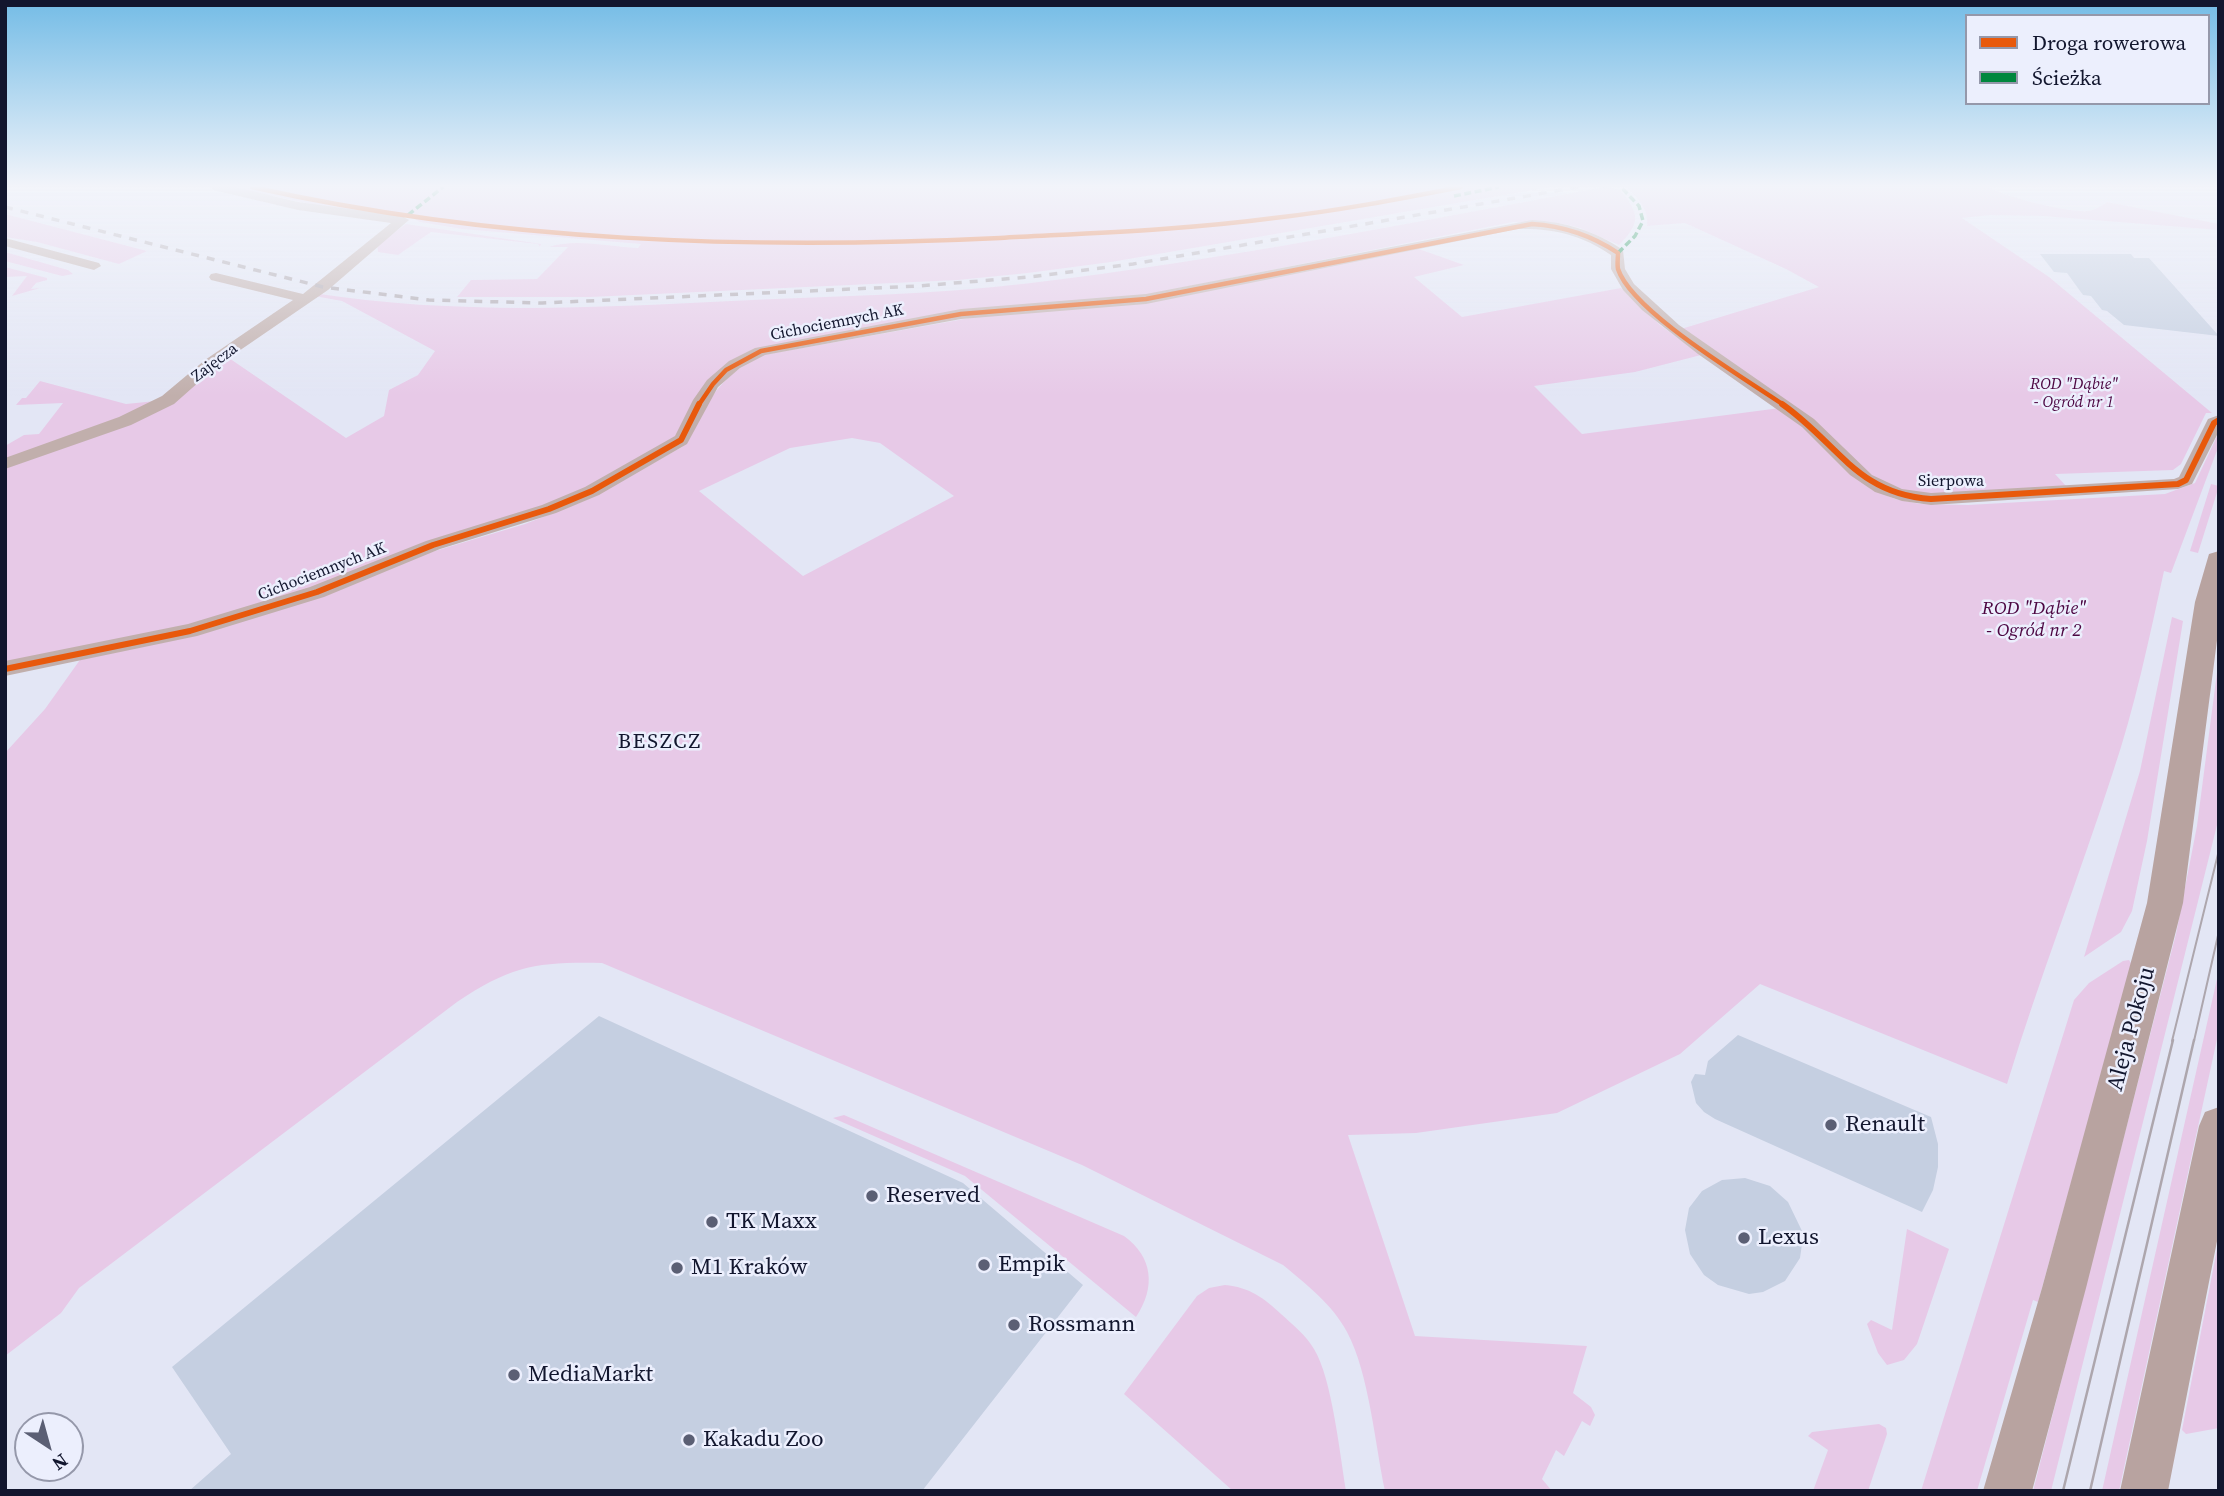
<!DOCTYPE html>
<meta charset="utf-8">
<style>
body{margin:0}
#map{position:relative;width:2224px;height:1496px;overflow:hidden;background:#e3e6f5;font-family:"Source Serif 4",serif}
canvas{display:block}
.frame{position:absolute;inset:0;border:7px solid #12162e;pointer-events:none}
.legend{position:absolute;left:1965px;top:14px;width:245px;height:91px;box-sizing:border-box;background:#eceffd;border:2px solid #9598aa;margin:0;padding:9px 12px;list-style:none;font-size:21px;color:#12162e}
.legend li{display:flex;align-items:center;gap:14px;height:35px}
.legend b{width:35px;border:2px solid #9598aa}
.north{position:absolute;left:14px;top:1412px;width:70px;height:70px;box-sizing:border-box;background:#eceffd;border:2px solid #9598aa;border-radius:50%;rotate:144deg;font-size:19px;font-weight:700;line-height:28px;text-align:center;color:#12162e}
.north::after{content:'';display:block;margin:auto;width:24px;height:32px;background:#5b5f74;clip-path:polygon(50% 0,100% 100%,50% 72%,0 100%)}
</style>
<div id="map">
<canvas width="2224" height="1496"></canvas>
<div class="frame"></div>
<ul class="legend">
<li><b style="height:9px;background:#e8590c"></b>Droga rowerowa</li>
<li><b style="height:9px;background:#00873e"></b>Ścieżka</li>
</ul>
<div class="north">N</div>
</div>
<script>
const ctx = document.querySelector('canvas').getContext('2d');
ctx.lineJoin = 'round';
function paint(path, color) { ctx.fillStyle = color; ctx.fill(path, 'evenodd'); }
function trace(path, color, width, dash) { ctx.strokeStyle = color; ctx.lineWidth = width; ctx.lineCap = dash ? 'butt' : 'round'; ctx.setLineDash(dash || []); ctx.stroke(path); }
function label(font, color, halo, rows, align = 'center') {
  ctx.font = font + ' "Source Serif 4",serif'; ctx.lineWidth = 5; ctx.setLineDash([]); ctx.textBaseline = 'middle'; ctx.strokeStyle = halo; ctx.fillStyle = color; for (const [text, x, y, turn = 0] of rows) {
    ctx.save(); ctx.translate(x, y); ctx.rotate((+turn || 0) * Math.PI / 180); ctx.textAlign = isNaN(turn) ? turn : align; if (halo) ctx.strokeText(text, 0, 0); ctx.fillText(text, 0, 0); ctx.restore();
  }
}
const green = new Path2D(`
 M 229,187 L 1551,187 L 1111,262 L 1028,273 L 958,280 L 590,297 L 457,297 L 471,280 L 537,279 L 568,247 L 549,247 C 575,238 611,247 638,248 L 641,244 L 462,229 L 420,222 L 405,214 L 335,209 Z
 M 1605,187 L 1620,190 C 1640,213 1641,223 1619,245 L 1580,228 L 1564,224 L 1513,222 L 1145,295 L 968,310 L 741,356 L 675,437 L 580,493 L 241,613 L 5,664 L 5,467 L 113,428 L 226,356 L 346,438 L 384,416 L 389,390 L 418,375 L 435,351 L 342,301 L 309,295 L 313,293 C 452,315 591,308 731,301 C 831,296 932,295 1031,283 C 1223,260 1415,222 1605,187 Z
 M 1626,187 L 1988,187 C 2003,196 2062,211 2081,211 C 2091,212 2099,208 2107,202 L 2219,224 L 2219,230 L 2043,216 L 1990,215 L 1962,218 L 2049,277 L 2212,413 L 2206,413 L 2181,464 L 2173,470 L 2055,474 L 2066,486 L 1929,494 L 1910,492 L 1875,479 L 1681,329 L 1819,287 L 1786,269 L 1685,223 L 1647,226 C 1649,209 1638,198 1626,187 Z
 M 5,214 L 147,251 L 119,264 L 37,242 L 5,237 Z
 M 406,224 L 541,244 L 540,247 L 538,244 L 431,232 L 398,255 L 378,252 L 377,245 Z
 M 1416,248 L 1464,265 L 1414,277 L 1462,317 L 1621,288 L 1660,325 L 1701,355 L 1635,372 L 1534,386 L 1582,434 L 1780,408 L 1804,426 L 1871,489 L 1895,499 L 1920,504 L 1968,505 L 2165,494 L 2195,483 L 2219,432 L 2219,445 L 2171,573 L 2164,571 C 2149,639 2135,707 2113,772 C 2079,877 2039,979 2007,1084 L 1760,984 L 1680,1054 L 1557,1113 L 1416,1133 L 1348,1135 L 1415,1336 L 1587,1346 L 1573,1393 L 1591,1407 L 1595,1415 L 1590,1426 L 1582,1421 L 1564,1456 L 1556,1450 L 1542,1479 L 1552,1491 L 1385,1491 C 1375,1444 1369,1373 1347,1332 C 1333,1305 1306,1284 1283,1265 L 1082,1165 L 602,963 C 537,962 513,965 457,1002 L 79,1288 L 61,1313 L 5,1356 L 5,753 L 45,709 L 82,657 L 525,524 L 584,501 L 682,447 C 692,436 695,427 701,414 C 717,386 734,368 763,355 L 981,316 L 1143,303 ZM 852,438 L 880,443 L 954,496 L 803,576 L 699,491 L 790,448 Z
 M 5,252 L 68,270 L 73,274 L 62,276 L 5,261 Z
 M 5,267 L 47,278 L 47,280 L 36,283 L 31,289 L 40,288 L 12,296 L 27,276 L 5,277 Z
 M 40,381 L 126,404 L 166,400 L 5,463 L 5,446 L 24,435 L 39,434 L 63,403 L 16,405 L 22,398 L 26,398 Z
 M 2211,484 L 2219,486 L 2198,553 L 2190,551 Z
 M 2172,617 L 2183,621 L 2147,841 L 2132,911 L 2121,932 L 2084,957 L 2140,771 Z
 M 2219,657 L 2219,817 L 2051,1491 L 2033,1491 L 2176,934 L 2197,826 Z
 M 2129,960 L 2132,965 L 2038,1302 L 2033,1300 L 1977,1491 L 1921,1491 L 2074,1000 L 2089,983 L 2123,961 Z
 M 2219,970 L 2219,1030 L 2119,1491 L 2102,1491 Z
 M 844,1115 L 1124,1236 C 1153,1257 1156,1287 1136,1317 L 965,1176 L 833,1118 Z
 M 1907,1229 L 1949,1249 L 1917,1344 L 1904,1360 L 1887,1365 L 1878,1353 L 1867,1324 L 1871,1320 L 1892,1330 Z
 M 2219,1239 L 2219,1428 L 2186,1434 L 2182,1430 Z
 M 1225,1285 C 1249,1287 1264,1298 1281,1314 C 1293,1325 1306,1335 1314,1349 C 1332,1378 1340,1455 1346,1491 L 1233,1491 L 1124,1394 L 1197,1296 L 1209,1288 Z
 M 1879,1424 L 1886,1428 L 1887,1434 L 1868,1491 L 1813,1491 L 1828,1450 L 1808,1436 L 1812,1432 Z`);
const building = new Path2D(`
 M 2040,254 L 2131,254 L 2134,258 L 2149,258 L 2219,336 L 2124,325 L 2107,311 L 2102,310 L 2091,296 L 2083,295 L 2067,273 L 2054,272 Z
 M 599,1016 L 963,1183 L 1083,1285 L 922,1491 L 189,1491 L 231,1454 L 172,1367 Z
 M 1738,1035 L 1931,1117 L 1938,1144 L 1938,1167 L 1933,1190 L 1922,1212 L 1715,1119 L 1704,1112 L 1696,1103 L 1691,1082 L 1695,1074 L 1705,1075 L 1708,1061 Z
 M 1745,1178 L 1770,1186 L 1788,1202 L 1802,1231 L 1802,1244 L 1800,1258 L 1785,1281 L 1763,1292 L 1749,1294 L 1718,1285 L 1704,1275 L 1690,1254 L 1685,1230 L 1689,1208 L 1702,1191 L 1722,1180 Z`);
const minor = new Path2D(`
 M 211,187 L 235,187 L 298,202 L 402,216 L 409,220 L 328,290 L 217,366 L 174,404 L 131,425 L 5,469 L 5,458 L 119,417 L 162,396 L 205,360 L 293,300 L 211,280 L 209,277 L 211,274 L 216,273 L 303,294 L 391,223 L 298,210 L 213,190 Z
 M 1532,220 C 1566,222 1595,231 1623,250 L 1625,269 L 1634,284 L 1679,325 L 1814,419 L 1872,475 L 1902,489 L 1931,493 L 2174,479 L 2179,477 L 2208,419 L 2219,415 L 2219,431 L 2192,484 L 2178,489 L 1931,505 L 1902,501 L 1875,492 L 1850,475 L 1802,427 L 1698,354 L 1642,310 L 1623,290 L 1611,269 L 1611,255 C 1582,235 1553,228 1518,229 L 1146,304 L 961,319 L 765,355 L 740,368 L 718,387 L 687,444 L 599,495 L 556,513 L 440,549 L 324,597 L 197,636 L 5,676 L 5,661 L 188,624 L 310,587 L 426,541 L 542,505 L 585,487 L 675,436 L 693,400 L 707,380 L 729,361 L 755,348 L 961,309 L 1146,294 Z
 M 5,238 L 99,263 L 101,266 L 94,270 L 5,246 Z`);
const secondary = new Path2D(`
 M 2219,551 L 2219,625 L 2183,903 L 2086,1288 L 2032,1491 L 1983,1491 L 2042,1288 L 2147,903 L 2195,602 L 2209,554 Z
 M 2219,1107 L 2219,1231 L 2168,1491 L 2120,1491 L 2199,1126 L 2205,1112 Z`);
const tramFar1 = new Path2D(`
 M 2172,1041 L 2219,850
 M 2194,1041 L 2219,931`);
const tram = new Path2D(`
 M 2063,1491 L 2173,1040
 M 2090,1491 L 2194,1040`);
const rail = new Path2D(`
 M 5,207 L 323,287 L 429,300 L 542,303 L 918,286 L 1029,277 L 1133,264 L 1579,187`);
const quiet = new Path2D(`
 M 1454,196 L 1499,187
 M 408,215 L 443,187
 M 1618,253 L 1635,236 L 1643,221 L 1639,206 L 1621,187`);
const cyclewayFar1 = new Path2D(`
 M 252,187 C 496,242 751,250 1000,238 C 1091,233 1183,230 1274,218 C 1337,211 1399,199 1461,187
 M 698,406 L 713,384 L 726,370 L 761,351 L 961,314 L 1146,299 L 1532,224 C 1564,226 1591,235 1618,253 C 1618,258 1617,264 1618,269 C 1632,312 1746,379 1785,406`);
const cycleway = new Path2D(`
 M 1782,404 C 1838,443 1856,494 1931,499 L 2178,484 L 2186,480 L 2214,423 L 2219,420
 M 5,669 L 190,631 L 317,592 L 433,545 L 549,509 L 592,491 L 681,440 L 699,404`);
const markers = [
 [1831,1125,7,"#5b5f74"],
 [872,1196,7,"#5b5f74"],
 [712,1222,7,"#5b5f74"],
 [1744,1238,7,"#5b5f74"],
 [984,1265,7,"#5b5f74"],
 [677,1268,7,"#5b5f74"],
 [1014,1325,7,"#5b5f74"],
 [514,1375,7,"#5b5f74"],
 [689,1440,7,"#5b5f74"]
];
const farStreetnames = [
 ["Cichociemnych AK",837,323,-11],
 ["Zajęcza",215,363,-37],
 ["Sierpowa",1951,482],
 ["Cichociemnych AK",322,572,-21]
];
const farParknames = [
 ["ROD \"Dąbie\"",2074,385],
 ["- Ogród nr 1",2074,403]
];
const parkNames = [
 ["ROD \"Dąbie\"",2034,609],
 ["- Ogród nr 2",2034,631]
];
const neighbourhoodNames = [
 ["BESZCZ",660,743]
];
const nearStreetnames = [
 ["Aleja Pokoju",2132,1029,-75]
];
const nearPoinames = [
 ["Renault",1845,1125],
 ["Reserved",886,1196],
 ["TK Maxx",726,1222],
 ["Lexus",1758,1238],
 ["Empik",998,1265],
 ["M1 Kraków",691,1268],
 ["Rossmann",1028,1325],
 ["MediaMarkt",528,1375],
 ["Kakadu Zoo",703,1440]
];
paint(green, '#e7c9e7');
paint(building, '#c5cfe1');
paint(minor, '#c1afac');
paint(secondary, '#b8a3a0');
trace(tramFar1, '#ada6ad', 2);
trace(tram, '#ada6ad', 2.5);
trace(rail, '#ada6ad', 3.5, [8, 8]);
trace(quiet, '#00873e', 3.5, [7, 3.5]);
trace(cyclewayFar1, '#e8590c', 4.5);
trace(cycleway, '#e8590c', 6);
const sky = ctx.createLinearGradient(0, 0, 0, 396);
sky.addColorStop(0, '#74bce6');
sky.addColorStop(0.47, '#f2f4fa');
sky.addColorStop(1, '#f2f4fa00');
ctx.fillStyle = sky;
ctx.fillRect(0, 0, 2224, 396);
for (const [x, y, r, color] of markers) { const dot = new Path2D(); dot.arc(x, y, r, 0, 2 * Math.PI); ctx.fillStyle = color; ctx.fill(dot); trace(dot, '#eceffd', 2.5); }
label('16px', '#12162e', '#eceffd', farStreetnames);
label('italic 16px', '#4c0642', '#eceffd', farParknames);
label('italic 19px', '#4c0642', '#eceffd', parkNames);
ctx.letterSpacing = '2px';
label('21px', '#12162e', '#eceffd', neighbourhoodNames);
ctx.letterSpacing = '0px';
label('23px', '#12162e', '#eceffd', nearStreetnames);
label('23px', '#12162e', '#eceffd', nearPoinames, 'left');
</script>
